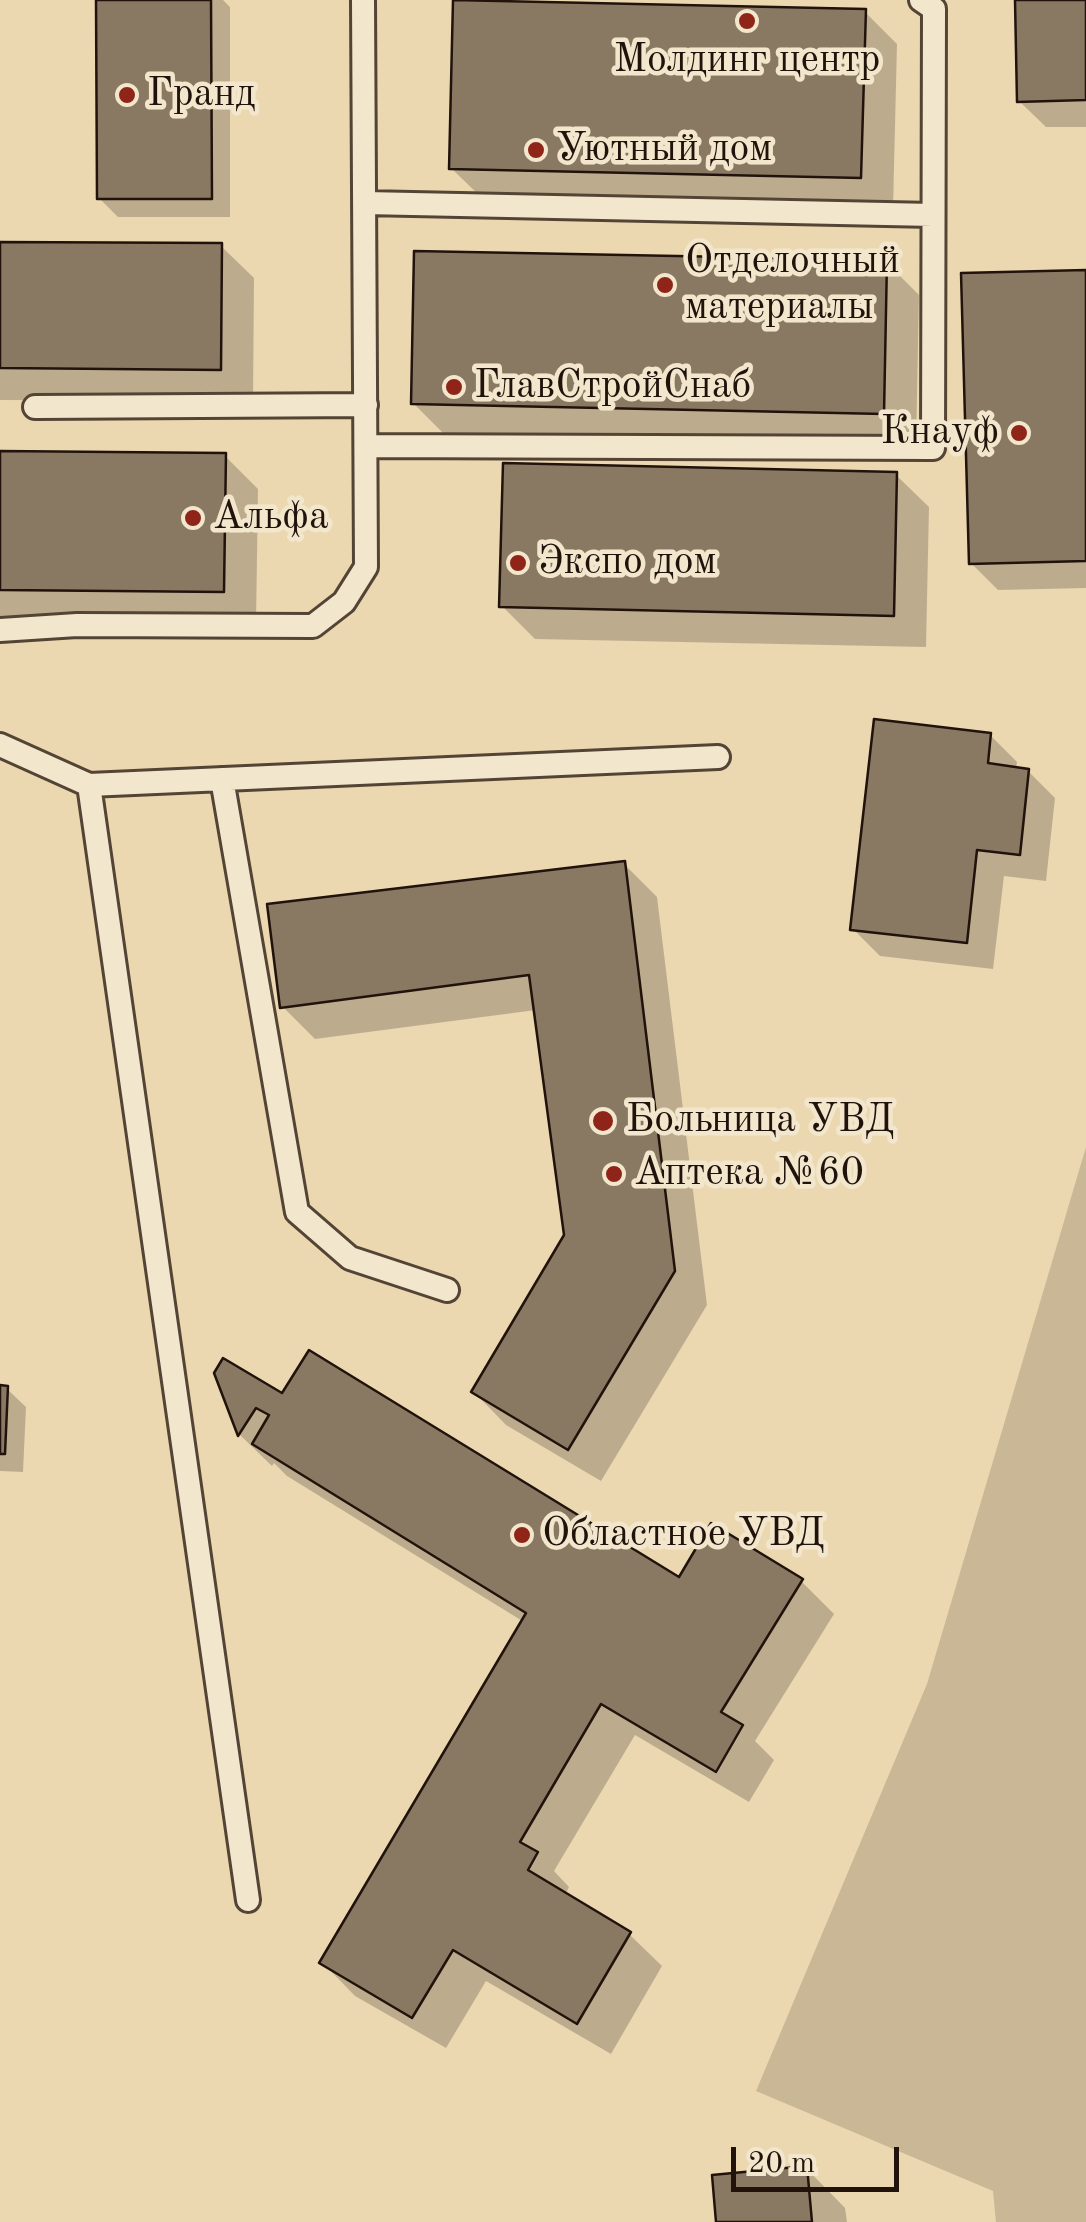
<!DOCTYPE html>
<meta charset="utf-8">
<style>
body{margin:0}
#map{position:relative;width:1086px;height:2222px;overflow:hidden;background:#ebd8b1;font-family:"Old Standard TT",serif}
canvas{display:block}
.scale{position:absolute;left:731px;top:2147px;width:168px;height:45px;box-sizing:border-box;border:5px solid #21130c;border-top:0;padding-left:12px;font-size:30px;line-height:35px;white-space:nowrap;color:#21130c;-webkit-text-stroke:8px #f2e6cc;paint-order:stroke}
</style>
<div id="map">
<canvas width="1086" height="2222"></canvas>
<div class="scale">20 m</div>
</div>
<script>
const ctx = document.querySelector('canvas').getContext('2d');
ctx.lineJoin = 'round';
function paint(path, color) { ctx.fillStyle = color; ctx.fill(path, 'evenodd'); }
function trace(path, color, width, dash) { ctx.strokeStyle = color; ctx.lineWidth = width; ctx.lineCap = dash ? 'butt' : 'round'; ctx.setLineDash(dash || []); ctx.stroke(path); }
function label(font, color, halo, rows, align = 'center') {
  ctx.font = font + ' "Old Standard TT",serif'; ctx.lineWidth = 9; ctx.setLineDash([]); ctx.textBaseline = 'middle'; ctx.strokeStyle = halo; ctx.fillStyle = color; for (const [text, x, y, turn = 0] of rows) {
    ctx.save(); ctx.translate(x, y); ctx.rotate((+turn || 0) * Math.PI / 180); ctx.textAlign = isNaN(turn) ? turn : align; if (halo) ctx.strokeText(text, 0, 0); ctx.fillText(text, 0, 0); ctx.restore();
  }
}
const green = new Path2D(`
 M 1086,1147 L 1086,2222 L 996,2222 L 993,2191 L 756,2091 L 927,1684 Z`);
const shadow = new Path2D(`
 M 99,0 L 223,0 L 230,7 L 230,217 L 118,217 L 99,198 Z
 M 1018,0 L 1086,0 L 1086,127 L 1046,127 L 1019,101 Z
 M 864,11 L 897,44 L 893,209 L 484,200 L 451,168 Z
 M 0,244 L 221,246 L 254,278 L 253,401 L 0,400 Z
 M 886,262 L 919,295 L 916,445 L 446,436 L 413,403 Z
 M 1086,272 L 1086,588 L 998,590 L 971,563 Z
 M 0,454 L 225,456 L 258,489 L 256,624 L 0,621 Z
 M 896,475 L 929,507 L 926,647 L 535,639 L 502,606 Z
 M 990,735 L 1017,762 L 1016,769 L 1028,771 L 1055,798 L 1046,881 L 1004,876 L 993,969 L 880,956 L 853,929 Z
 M 624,864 L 657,897 L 707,1305 L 601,1481 L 506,1425 L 474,1392 L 566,1236 L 536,1010 L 315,1039 L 282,1006 Z
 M 216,1374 L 282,1397 L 680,1580 L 801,1581 L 834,1614 L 755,1741 L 774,1760 L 749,1802 L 635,1735 L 554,1871 L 569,1887 L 565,1895 L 629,1934 L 662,1966 L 611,2054 L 486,1981 L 446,2048 L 355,1996 L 323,1963 L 524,1622 L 287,1476 L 274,1463 L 272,1466 L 240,1435 Z
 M 0,1388 L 6,1388 L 26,1407 L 23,1472 L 0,1471 Z
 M 806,2168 L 845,2208 L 847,2222 L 719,2222 Z`);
const building = new Path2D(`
 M 96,0 L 211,0 L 212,199 L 97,199 Z
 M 453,0 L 866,9 L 861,178 L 449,169 Z
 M 1015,0 L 1086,0 L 1086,100 L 1017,102 Z
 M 0,242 L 222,243 L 221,370 L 0,368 Z
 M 414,251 L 887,260 L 884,414 L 411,404 Z
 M 1086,270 L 1086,561 L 969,564 L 961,273 Z
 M 0,451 L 226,453 L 224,592 L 0,590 Z
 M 503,463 L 897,472 L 894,616 L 499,607 Z
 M 874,719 L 991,733 L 988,763 L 1029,769 L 1020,855 L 977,850 L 967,943 L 850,930 Z
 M 625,861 L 675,1271 L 568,1450 L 471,1392 L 564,1235 L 529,975 L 280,1008 L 267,904 Z
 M 309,1350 L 679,1577 L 711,1523 L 803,1579 L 721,1712 L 743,1725 L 716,1772 L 601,1704 L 520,1842 L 538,1852 L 528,1870 L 631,1932 L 577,2024 L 453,1950 L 412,2018 L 319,1963 L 526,1613 L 252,1444 L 269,1415 L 256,1408 L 238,1436 L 214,1373 L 223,1358 L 282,1393 Z
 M 0,1385 L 8,1386 L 5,1454 L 0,1454 Z
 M 807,2166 L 812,2222 L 716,2222 L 712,2175 Z`);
const service = new Path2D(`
 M 365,203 L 933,215
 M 35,407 L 366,405
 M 366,446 L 933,448 L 934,9 L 921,0
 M 0,630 L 77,625 L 313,626 L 344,602 L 366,567 L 363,0
 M 0,745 L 89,785 L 718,757
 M 222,779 L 297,1212 L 350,1258 L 447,1290
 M 89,785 L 248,1900`);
const markers = [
 [747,21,10,"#8f2418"],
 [127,95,10,"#8f2418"],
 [536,150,10,"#8f2418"],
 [665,285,10,"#8f2418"],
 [454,387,10,"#8f2418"],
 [1019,433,10,"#8f2418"],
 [193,518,10,"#8f2418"],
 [518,563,10,"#8f2418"],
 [603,1121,12,"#8f2418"],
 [614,1174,10,"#8f2418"],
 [522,1535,10,"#8f2418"]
];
const poiNames = [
 ["Молдинг центр",747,61,"center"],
 ["Гранд",147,95],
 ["Уютный дом",556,150],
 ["Отделочный",685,262],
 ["материалы",685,308],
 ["ГлавСтройСнаб",474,387],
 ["Кнауф",999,433,"right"],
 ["Альфа",213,518],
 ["Экспо дом",538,563],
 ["Больница УВД",626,1121],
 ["Аптека №60",634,1174],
 ["Областное УВД",542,1535]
];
paint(green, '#c9b795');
paint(shadow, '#0003');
paint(building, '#8a7962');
trace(building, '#21130c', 2.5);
trace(service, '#544435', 28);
trace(service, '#f2e6cc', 22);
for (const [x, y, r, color] of markers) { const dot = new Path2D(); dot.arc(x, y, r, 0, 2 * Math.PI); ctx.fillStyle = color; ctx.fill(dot); trace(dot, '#f2e6cc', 4); }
label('40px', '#21130c', '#f2e6cc', poiNames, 'left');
</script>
